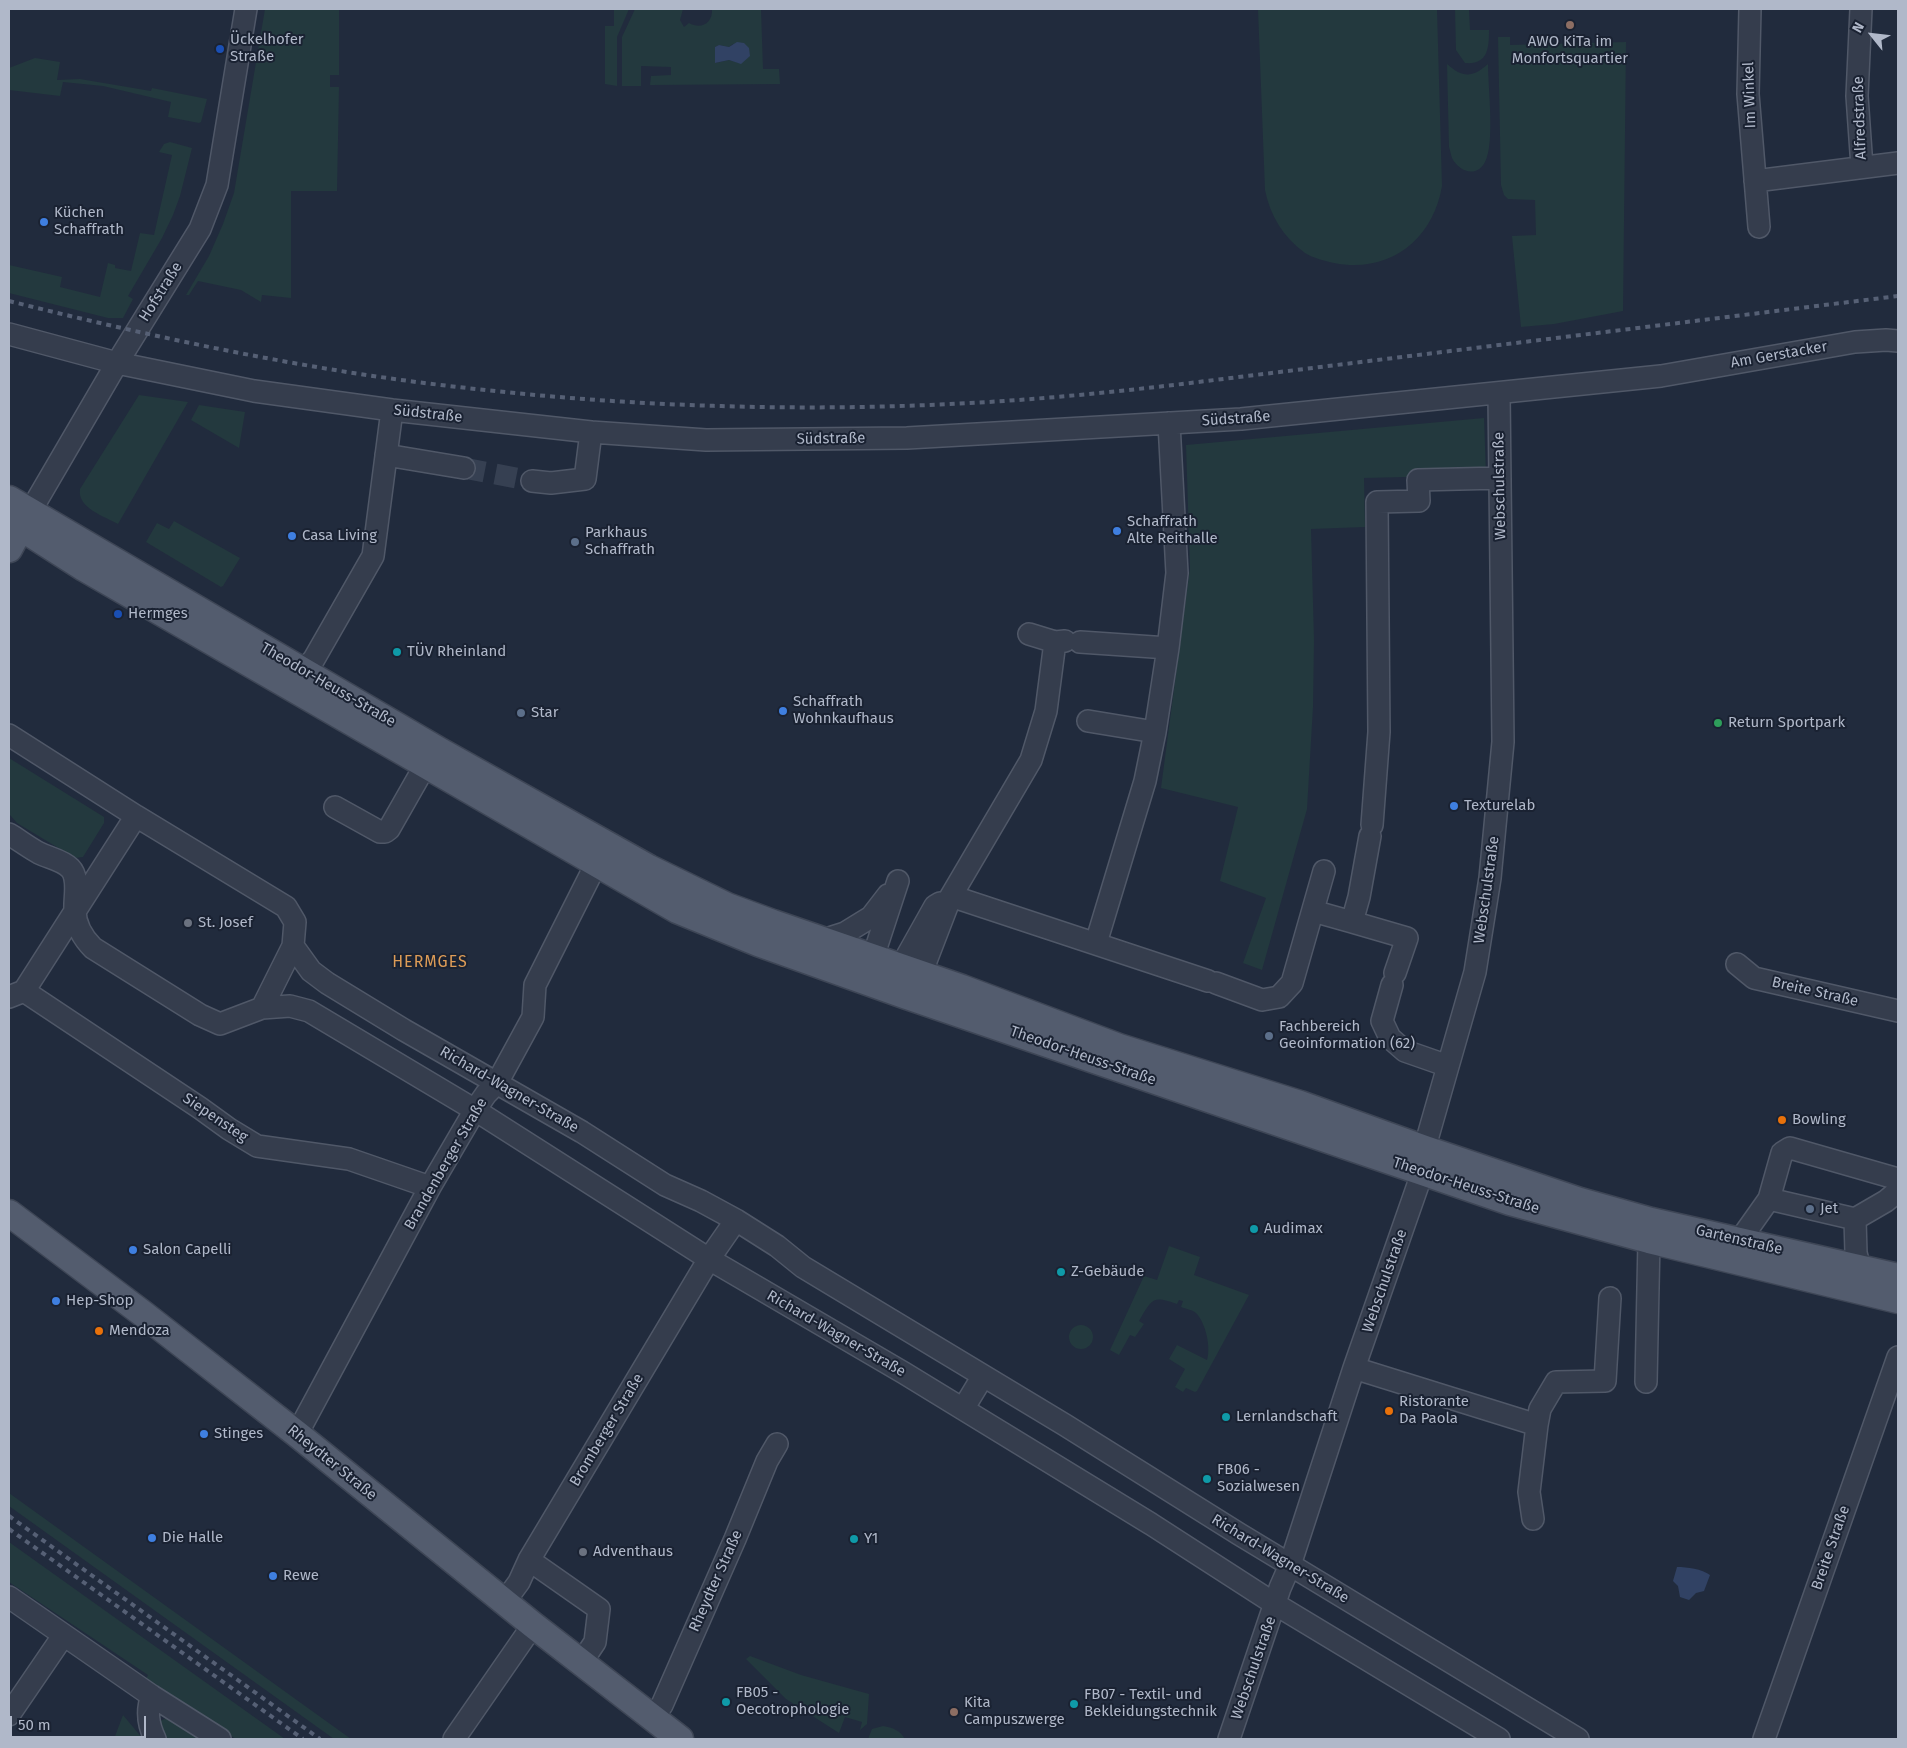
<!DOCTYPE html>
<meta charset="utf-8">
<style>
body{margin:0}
#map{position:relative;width:1907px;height:1748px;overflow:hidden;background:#212b3d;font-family:"Fira Sans",sans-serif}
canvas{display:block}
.frame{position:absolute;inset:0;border:10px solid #b0b8c9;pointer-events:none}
.north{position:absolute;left:1847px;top:10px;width:50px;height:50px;-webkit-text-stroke:4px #1a2232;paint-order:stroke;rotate:299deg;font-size:14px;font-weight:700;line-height:20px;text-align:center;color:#b0b8c9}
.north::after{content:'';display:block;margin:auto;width:18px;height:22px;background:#b0b8c9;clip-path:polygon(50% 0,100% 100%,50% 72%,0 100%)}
.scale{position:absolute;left:10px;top:1716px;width:136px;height:22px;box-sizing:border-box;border:2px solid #b0b8c9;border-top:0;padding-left:6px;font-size:15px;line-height:18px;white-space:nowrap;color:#b0b8c9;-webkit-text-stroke:4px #1a2232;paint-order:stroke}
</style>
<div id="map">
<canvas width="1907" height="1748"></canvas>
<div class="frame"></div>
<div class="north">N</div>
<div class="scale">50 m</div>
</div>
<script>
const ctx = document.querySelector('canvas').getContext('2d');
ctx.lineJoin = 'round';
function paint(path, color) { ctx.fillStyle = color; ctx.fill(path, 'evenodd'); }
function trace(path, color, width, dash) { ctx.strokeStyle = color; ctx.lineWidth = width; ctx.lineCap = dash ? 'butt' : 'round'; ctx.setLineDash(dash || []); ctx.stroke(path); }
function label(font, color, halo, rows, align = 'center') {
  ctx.font = font + ' "Fira Sans",sans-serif'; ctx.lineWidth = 4; ctx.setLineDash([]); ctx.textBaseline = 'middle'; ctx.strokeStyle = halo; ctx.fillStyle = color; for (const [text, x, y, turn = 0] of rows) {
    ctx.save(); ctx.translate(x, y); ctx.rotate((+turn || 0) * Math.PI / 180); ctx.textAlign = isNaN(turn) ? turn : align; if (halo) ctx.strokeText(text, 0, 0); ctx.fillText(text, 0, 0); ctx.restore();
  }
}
const green = new Path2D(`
 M 265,9 L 339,9 L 339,75 L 330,75 L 330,87 L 339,87 L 337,191 L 291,191 L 291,298 L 262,295 L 261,302 L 241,290 L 198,281 L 189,295 L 186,295 L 209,256 L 223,224 L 234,193 Z
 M 614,9 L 629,9 L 617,37 L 617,86 L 605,84 L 605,26 L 614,26 Z
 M 635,9 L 683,9 L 680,20 L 684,27 L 689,23 C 701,30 713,23 712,9 L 761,9 L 763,69 L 779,69 L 780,84 L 650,85 L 651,76 L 671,75 L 671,67 L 641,66 L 641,86 L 622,86 L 622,37 ZM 733,44 L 739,63 L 729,60 L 715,63 L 715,47 L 719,45 L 729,47 Z
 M 1258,9 L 1437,9 L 1442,186 C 1433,240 1389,274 1334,263 C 1325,261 1313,258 1305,253 C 1283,237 1270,215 1265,190 Z
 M 1455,9 L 1469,9 L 1470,30 L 1489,30 C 1489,48 1488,65 1465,63 L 1456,50 Z
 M 1498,37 L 1510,37 L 1510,45 L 1626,42 L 1623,311 L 1554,324 L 1521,327 L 1512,236 L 1536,235 L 1535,200 L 1508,199 L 1504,195 L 1501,185 Z
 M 35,58 L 60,62 L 57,80 L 80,79 L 151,91 L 152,88 L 207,99 L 201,122 L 199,123 L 168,117 L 171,102 L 103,86 L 63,82 L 60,96 L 9,90 L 9,68 Z
 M 1447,64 C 1463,78 1472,78 1488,64 C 1488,87 1495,144 1485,162 C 1477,178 1459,172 1452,158 C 1451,155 1450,150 1449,147 Z
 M 170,142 L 192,148 L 180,196 L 173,215 L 162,238 L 128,296 L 133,299 L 123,318 L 108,318 L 9,293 L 9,265 L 62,277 L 60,287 L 100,297 L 108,263 L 115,265 L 115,268 L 131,271 L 140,233 L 154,235 L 172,155 L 159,152 L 164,144 Z
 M 139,395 L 188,402 L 118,524 C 104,516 77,508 80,489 Z
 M 199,405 L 245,412 L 239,448 L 191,420 Z
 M 1484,418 L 1486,475 L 1364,478 L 1365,527 L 1311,529 L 1314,640 L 1313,707 L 1307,809 L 1262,970 L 1243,963 L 1266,898 L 1220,881 L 1238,807 L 1161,788 L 1190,568 L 1186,445 Z
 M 174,521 L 240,558 L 223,586 L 221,587 L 146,542 L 157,523 L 169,529 Z
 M 9,758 L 104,817 L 104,823 L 83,857 L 75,858 L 17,823 L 10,815 Z
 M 1169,1246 L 1200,1257 L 1194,1275 L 1249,1295 L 1197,1391 L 1195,1392 L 1186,1388 L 1183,1392 L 1175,1387 L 1185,1369 L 1169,1359 L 1177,1345 L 1207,1360 C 1211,1348 1206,1323 1196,1313 C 1193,1310 1186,1309 1181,1307 L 1183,1301 L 1179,1300 L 1177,1304 C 1152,1295 1152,1299 1139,1321 L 1144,1324 L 1135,1337 L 1130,1335 L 1119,1355 L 1110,1350 L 1144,1276 L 1157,1280 Z
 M1069 1337a12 12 0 1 1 24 0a12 12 0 1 1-24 0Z
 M 9,1493 L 351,1739 L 334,1739 L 9,1506 Z
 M 9,1542 L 285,1739 L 236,1739 L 145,1681 L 148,1675 L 9,1582 Z
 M 750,1656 L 801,1675 L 869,1694 L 867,1724 L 860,1730 L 862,1722 L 845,1717 L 839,1733 L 786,1699 L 746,1659 Z
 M 123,1715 L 143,1739 L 114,1739 Z
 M 167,1718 L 202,1739 L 160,1739 L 160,1721 Z
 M 883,1726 C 893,1728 900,1730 905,1739 L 868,1739 L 872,1729 Z`);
const water = new Path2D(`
 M 737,42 L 744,43 L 749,48 L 750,56 L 741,64 L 729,60 L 715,63 L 715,47 L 719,45 L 729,47 Z
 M 1677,1567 C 1687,1567 1702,1569 1710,1575 L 1704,1591 L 1696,1593 L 1689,1600 L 1680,1597 L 1678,1586 L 1673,1581 Z`);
const minorTunnel = new Path2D(`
 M 464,468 L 532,481`);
const minor = new Path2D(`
 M 1750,9 L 1748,94 L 1759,227
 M 1861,9 L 1857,96 L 1862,167
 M 1755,181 L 1898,163
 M 9,334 L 117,363 L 254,391 L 392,410 L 591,432 L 706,440 L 907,438 L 1241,419 L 1661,376 L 1855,342 L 1886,340 L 1898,341
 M 386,455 L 464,468
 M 532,481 L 551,483 L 585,479 L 591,432
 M 30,512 L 117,363 L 200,229 L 217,185 L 246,9
 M 1029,634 L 1055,642 L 1065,641
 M 1080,642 L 1168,648
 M 304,670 L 314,659 L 373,556 L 392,410
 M 1088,721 L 1155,732
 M 9,735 L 136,816 L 286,907 L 295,922 L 293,946 L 262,1008
 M 335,807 L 380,832 L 385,832 L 389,829 L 426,764
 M 1372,825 L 1379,732 L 1377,502 L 1419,501 L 1418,480 L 1500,478
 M 9,834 C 19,840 28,847 39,853 C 49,858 62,860 70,868 C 80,878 74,897 75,910 C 75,924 83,938 93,948 L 200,1015 L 220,1024 L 262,1008 L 290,1006 L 309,1011 L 475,1110 L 709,1259 L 904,1373 L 1151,1524 L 1275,1604 L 1499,1739
 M 951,896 L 1208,981
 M 1313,911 L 1352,922 L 1359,897 L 1370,836
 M 1352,922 L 1407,938 L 1395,973
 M 823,940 L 845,933 L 871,917 L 888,895
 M 1096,943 L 1145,781 L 1155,732 L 1168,648 L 1177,573 L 1169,423
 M 293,946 L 311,971 L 327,983 L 404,1030 L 582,1132 L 665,1185 L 701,1201 L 736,1220 L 777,1246 L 803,1267 L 1065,1425 L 1239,1534 L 1578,1739
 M 857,963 L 870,956 L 877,945 L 898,881
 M 1737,964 L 1754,978 L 1898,1011
 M 906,983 L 907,956 L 935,906 L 940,903
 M 1216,983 L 1262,1000 L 1279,997 L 1292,983 L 1324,871
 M 1392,985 L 1382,1021 L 1390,1038 L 1405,1051 L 1448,1066
 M 910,987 L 926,961 L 951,896 L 1031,760 L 1046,711 L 1055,642
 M 24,991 L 200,1108 L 229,1129 L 257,1146 L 349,1159 L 430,1187
 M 9,997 L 24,991 L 136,816
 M 1769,1199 L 1782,1153 L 1790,1148 L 1898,1179
 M 1855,1219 L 1886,1201 L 1898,1191
 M 1740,1240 L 1769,1199 L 1855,1219 L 1856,1253 L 1860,1269
 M 1354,1368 L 1537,1425
 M 1646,1382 L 1649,1240
 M 963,1409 L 983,1376
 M 297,1434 L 430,1187 L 475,1110 L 486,1094 L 497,1083 L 533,1017 L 535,985 L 591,874 L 597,864 L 612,865
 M 1533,1519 L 1529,1492 L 1537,1425 L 1540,1409 L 1556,1382 L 1605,1381 L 1610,1298
 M 529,1560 L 599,1609 L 595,1642 L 581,1663
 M 9,1597 L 152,1696 L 220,1739
 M 505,1601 L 519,1582 L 529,1560 L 709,1259 L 736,1220
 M 152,1696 C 146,1711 148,1724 155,1739
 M 9,1715 L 63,1636
 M 652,1718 L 662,1705 L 735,1539 L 767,1461 L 777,1444
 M 454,1739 L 533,1625
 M 1229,1739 L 1280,1588 L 1290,1565 L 1354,1368 L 1419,1182 L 1420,1172 L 1428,1136 L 1475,972 L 1490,878 L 1503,742 L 1499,394
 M 1764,1739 L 1898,1357`);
const major = new Path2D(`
 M 9,499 L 440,751 L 649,868 L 727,906 L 773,923 L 962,988 L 1119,1047 L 1300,1104 L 1425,1149 L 1580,1201 L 1651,1221 L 1898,1277
 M 9,520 L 84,568 L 677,910 L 758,943 L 904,995 L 1510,1202 L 1649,1240 L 1898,1300
 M 9,549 L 29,512
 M 9,1213 L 142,1313 L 297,1434 L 533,1625 L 680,1739`);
const rail = new Path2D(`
 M 9,301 C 157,338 306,370 458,387 C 639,408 823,413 1004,401 C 1063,397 1123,391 1182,384 L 1898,296
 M 9,1516 L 320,1739
 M 9,1529 L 303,1739`);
const markers = [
 [1570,25,5,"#8d6e63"],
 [220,49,5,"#1a4fb4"],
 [44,222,5,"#3f7fe0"],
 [1117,531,5,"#3f7fe0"],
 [292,536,5,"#3f7fe0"],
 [575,542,5,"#5c6f8a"],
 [118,614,5,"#1a4fb4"],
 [397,652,5,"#0f9aa8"],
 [783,711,5,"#3f7fe0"],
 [521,713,5,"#5c6f8a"],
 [1718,723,5,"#2e9e5b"],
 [1454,806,5,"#3f7fe0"],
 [188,923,5,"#6b7280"],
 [1269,1036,5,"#5c6f8a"],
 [1782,1120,5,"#e8710a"],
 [1810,1209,5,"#5c6f8a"],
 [1254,1229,5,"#0f9aa8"],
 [133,1250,5,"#3f7fe0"],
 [1061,1272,5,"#0f9aa8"],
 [56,1301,5,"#3f7fe0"],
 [99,1331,5,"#e8710a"],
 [1389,1411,5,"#e8710a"],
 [1226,1417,5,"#0f9aa8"],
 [204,1434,5,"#3f7fe0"],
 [1207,1479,5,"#0f9aa8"],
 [152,1538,5,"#3f7fe0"],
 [854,1539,5,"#0f9aa8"],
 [583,1552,5,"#6b7280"],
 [273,1576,5,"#3f7fe0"],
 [726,1702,5,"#0f9aa8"],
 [1074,1704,5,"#0f9aa8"],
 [954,1712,5,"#8d6e63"]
];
const poiNames = [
 ["Ückelhofer",230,40],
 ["Straße",230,57],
 ["AWO KiTa im",1570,42,"center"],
 ["Monfortsquartier",1570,59,"center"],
 ["Küchen",54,213],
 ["Schaffrath",54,230],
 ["Schaffrath",1127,522],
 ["Alte Reithalle",1127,539],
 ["Parkhaus",585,533],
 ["Schaffrath",585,550],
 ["Casa Living",302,536],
 ["Hermges",128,614],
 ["TÜV Rheinland",407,652],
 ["Schaffrath",793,702],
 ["Wohnkaufhaus",793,719],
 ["Star",531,713],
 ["Return Sportpark",1728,723],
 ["Texturelab",1464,806],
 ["St. Josef",198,923],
 ["Fachbereich",1279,1027],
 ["Geoinformation (62)",1279,1044],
 ["Bowling",1792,1120],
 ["Jet",1820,1209],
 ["Audimax",1264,1229],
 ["Salon Capelli",143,1250],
 ["Z-Gebäude",1071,1272],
 ["Hep-Shop",66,1301],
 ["Mendoza",109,1331],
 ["Ristorante",1399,1402],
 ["Da Paola",1399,1419],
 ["Lernlandschaft",1236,1417],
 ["Stinges",214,1434],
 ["FB06 -",1217,1470],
 ["Sozialwesen",1217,1487],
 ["Die Halle",162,1538],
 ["Y1",864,1539],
 ["Adventhaus",593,1552],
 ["Rewe",283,1576],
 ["FB05 -",736,1693],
 ["Oecotrophologie",736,1710],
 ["FB07 - Textil- und",1084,1695],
 ["Bekleidungstechnik",1084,1712],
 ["Kita",964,1703],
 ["Campuszwerge",964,1720]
];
const streetNames = [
 ["Im Winkel",1750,95,-92],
 ["Alfredstraße",1860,118,-92],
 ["Hofstraße",161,292,-58],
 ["Am Gerstacker",1779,355,-10],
 ["Südstraße",428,414,6],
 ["Südstraße",1236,419,-4],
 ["Südstraße",831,439,-1],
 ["Webschulstraße",1500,486,-91],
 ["Theodor-Heuss-Straße",328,685,30],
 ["Webschulstraße",1487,890,-82],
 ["Breite Straße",1815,992,13],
 ["Theodor-Heuss-Straße",1083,1056,19],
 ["Richard-Wagner-Straße",509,1090,30],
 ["Siepensteg",215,1118,34],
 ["Brandenberger Straße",446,1164,-60],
 ["Theodor-Heuss-Straße",1466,1186,18],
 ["Gartenstraße",1739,1240,13],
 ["Webschulstraße",1385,1281,-71],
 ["Richard-Wagner-Straße",836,1334,30],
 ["Bromberger Straße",607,1430,-59],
 ["Rheydter Straße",332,1463,39],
 ["Breite Straße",1831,1548,-71],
 ["Richard-Wagner-Straße",1280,1559,31],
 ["Rheydter Straße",716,1581,-66],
 ["Webschulstraße",1254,1668,-71]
];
const neighbourhoodNames = [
 ["HERMGES",430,963]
];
paint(green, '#23393e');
paint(water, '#314264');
trace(minorTunnel, '#364052', 21, [21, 11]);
trace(minor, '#505868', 24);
trace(major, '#3e4656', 29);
trace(minor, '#353d4d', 21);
trace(major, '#535c6e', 26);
trace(rail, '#566075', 4, [5, 5]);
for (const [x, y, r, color] of markers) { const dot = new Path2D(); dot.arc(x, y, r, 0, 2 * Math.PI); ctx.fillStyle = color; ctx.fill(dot); trace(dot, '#1a2232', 2); }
label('15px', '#b0b8c9', '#1a2232', poiNames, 'left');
label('15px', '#b0b8c9', '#1a2232', streetNames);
ctx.letterSpacing = '1px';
label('16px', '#dd9c57', '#1a2232', neighbourhoodNames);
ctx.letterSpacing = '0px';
</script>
